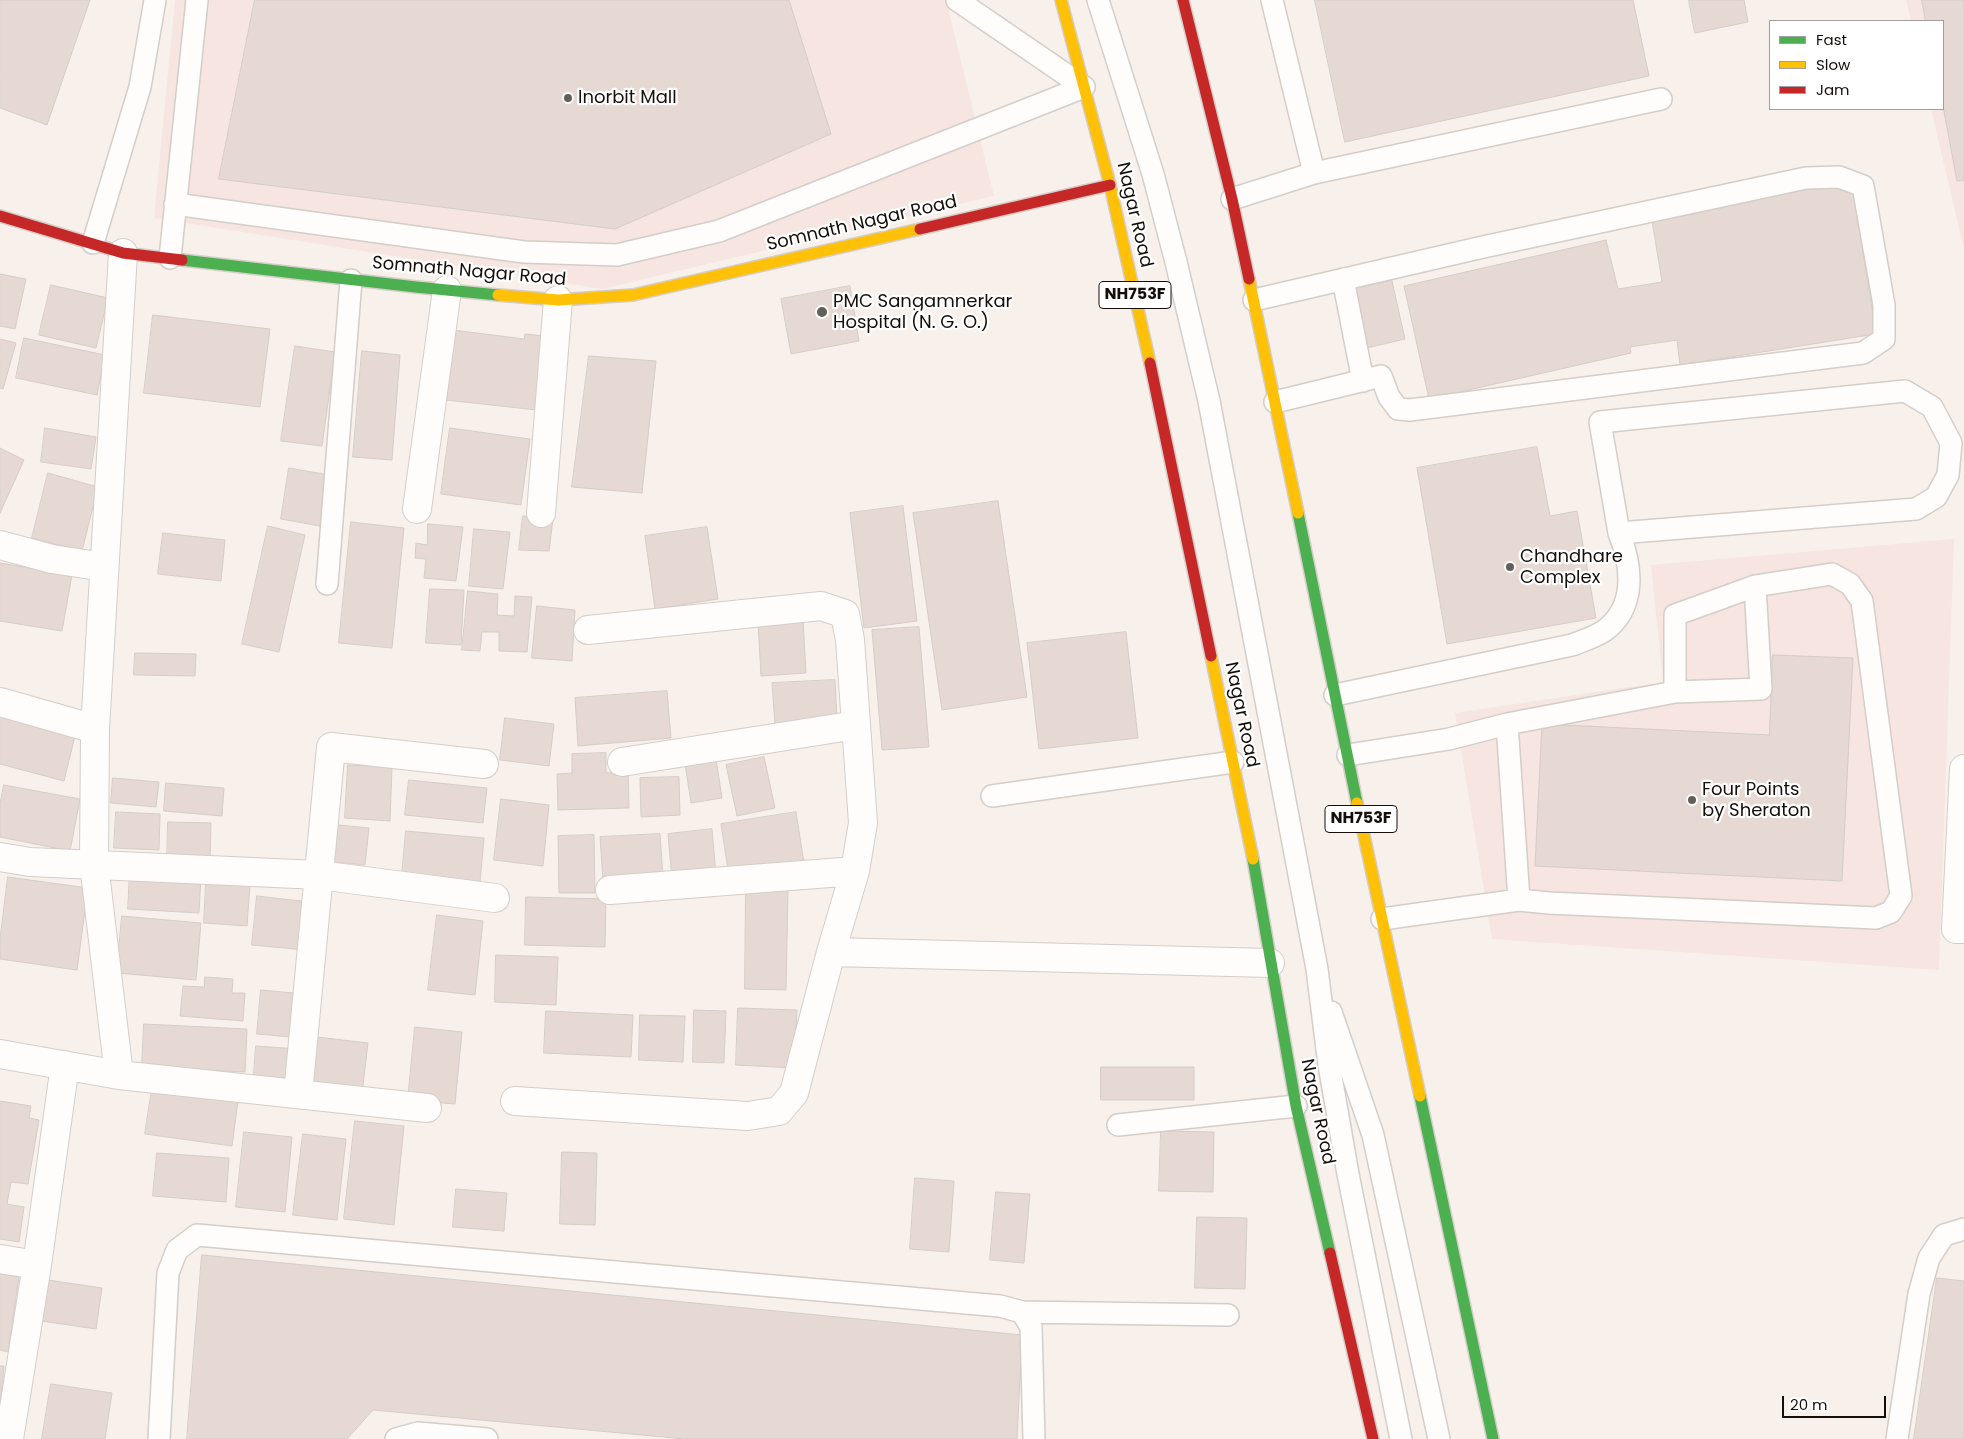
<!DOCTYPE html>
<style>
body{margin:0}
#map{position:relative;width:1964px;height:1439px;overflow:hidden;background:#f8f1eb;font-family:Poppins,sans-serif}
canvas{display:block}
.legend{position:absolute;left:1769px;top:20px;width:175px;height:90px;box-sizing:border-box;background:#fff;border:1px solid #a19f9d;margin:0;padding:6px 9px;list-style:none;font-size:15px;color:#150f0a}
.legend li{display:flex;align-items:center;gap:10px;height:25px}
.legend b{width:25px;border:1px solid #a19f9d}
.scale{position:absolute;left:1782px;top:1396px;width:104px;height:22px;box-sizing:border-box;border:2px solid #150f0a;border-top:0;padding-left:6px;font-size:15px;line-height:18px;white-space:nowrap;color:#150f0a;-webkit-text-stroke:4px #fff;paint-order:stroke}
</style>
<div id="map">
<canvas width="1964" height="1439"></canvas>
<ul class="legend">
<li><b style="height:6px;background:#4caf50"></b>Fast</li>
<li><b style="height:6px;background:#ffc107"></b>Slow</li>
<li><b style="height:6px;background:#c62828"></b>Jam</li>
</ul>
<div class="scale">20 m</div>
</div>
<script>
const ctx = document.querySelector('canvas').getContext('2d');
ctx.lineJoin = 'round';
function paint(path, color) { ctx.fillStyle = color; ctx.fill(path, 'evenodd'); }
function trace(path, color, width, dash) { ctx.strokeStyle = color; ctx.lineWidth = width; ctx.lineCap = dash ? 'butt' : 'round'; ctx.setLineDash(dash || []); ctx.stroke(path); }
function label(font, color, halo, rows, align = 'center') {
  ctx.font = font + ' Poppins,sans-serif'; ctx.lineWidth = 4.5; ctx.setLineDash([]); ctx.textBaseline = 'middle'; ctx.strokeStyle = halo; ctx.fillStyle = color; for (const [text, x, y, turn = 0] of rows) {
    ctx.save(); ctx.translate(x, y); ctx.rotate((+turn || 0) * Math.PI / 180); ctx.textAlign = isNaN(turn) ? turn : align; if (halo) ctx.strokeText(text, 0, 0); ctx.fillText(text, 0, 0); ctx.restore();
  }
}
const commercial = new Path2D(`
 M 175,0 L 946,0 L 994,196 L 602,289 L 154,218 Z
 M 1906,0 L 1964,0 L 1964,249 L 1931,109 L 1943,109 L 1943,21 L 1911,21 Z
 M 1954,539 L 1939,970 L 1492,939 L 1455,713 L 1663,682 L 1651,565 Z`);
const building = new Path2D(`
 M 0,0 L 90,0 L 47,125 L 0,108 Z
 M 255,0 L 789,0 L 831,134 L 615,229 L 219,179 Z
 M 1315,0 L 1633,0 L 1649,76 L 1345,142 Z
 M 1689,0 L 1744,0 L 1748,22 L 1695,33 Z
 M 1922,0 L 1964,0 L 1964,180 L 1957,181 L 1943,106 L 1943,21 L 1926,21 Z
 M 1852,182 L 1876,334 L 1680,365 L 1677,340 L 1630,347 L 1631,353 L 1429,399 L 1404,286 L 1606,240 L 1618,289 L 1662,282 L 1651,214 Z
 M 0,274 L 26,279 L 15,329 L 0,326 Z
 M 1392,281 L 1405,339 L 1367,348 L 1354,289 Z
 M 51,285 L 108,298 L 96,348 L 39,335 Z
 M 850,286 L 859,341 L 791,354 L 781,299 Z
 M 153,315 L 270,329 L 260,407 L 144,393 Z
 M 453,330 L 524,339 L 525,334 L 545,336 L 537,410 L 446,400 Z
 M 24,338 L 105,355 L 97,395 L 16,378 Z
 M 0,339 L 16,343 L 3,389 L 0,388 Z
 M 295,346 L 335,352 L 322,446 L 281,441 Z
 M 362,351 L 400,355 L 392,460 L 353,457 Z
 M 589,356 L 656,361 L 642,493 L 572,487 Z
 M 45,428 L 96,437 L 91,469 L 41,462 Z
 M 450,428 L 530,439 L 521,505 L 441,494 Z
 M 1537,447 L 1550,516 L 1577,511 L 1596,618 L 1447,644 L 1417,468 Z
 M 0,448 L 24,460 L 0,513 Z
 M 289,468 L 329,475 L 320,526 L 281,519 Z
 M 48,473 L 98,487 L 82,551 L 32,538 Z
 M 998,501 L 1027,697 L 942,710 L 913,513 Z
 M 903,506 L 917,621 L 864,628 L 850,513 Z
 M 523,516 L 553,519 L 549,551 L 519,550 Z
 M 351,522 L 404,528 L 392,648 L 339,643 Z
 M 428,524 L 463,527 L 456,581 L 424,578 L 426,559 L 415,558 L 416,543 L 427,545 Z
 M 268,526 L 305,535 L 279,652 L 242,644 Z
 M 707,527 L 718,599 L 655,609 L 645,536 Z
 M 474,529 L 510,532 L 503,589 L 469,586 Z
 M 163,533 L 225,540 L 221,581 L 158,574 Z
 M 0,563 L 72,575 L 62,631 L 0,621 Z
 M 430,589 L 464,590 L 461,645 L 426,643 Z
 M 468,591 L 498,594 L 497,615 L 514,616 L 515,596 L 532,597 L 527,652 L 499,651 L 499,632 L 482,632 L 480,651 L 462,650 Z
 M 537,606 L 575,610 L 572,661 L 532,658 Z
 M 803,619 L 806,673 L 761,676 L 758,622 Z
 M 919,627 L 929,747 L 882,750 L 872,630 Z
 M 1126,632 L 1138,738 L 1039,749 L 1027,643 Z
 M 135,653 L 196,654 L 195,676 L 134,675 Z
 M 1773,655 L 1853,658 L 1842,881 L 1535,866 L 1542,724 L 1769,735 Z
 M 835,680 L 837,721 L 775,725 L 772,683 Z
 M 667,691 L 671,738 L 578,746 L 575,698 Z
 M 0,716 L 75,736 L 64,781 L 0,764 Z
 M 505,718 L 554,724 L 549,766 L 500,760 Z
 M 715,752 L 722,798 L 691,803 L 684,757 Z
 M 606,753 L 606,773 L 628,772 L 629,808 L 558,810 L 557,774 L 572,773 L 572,754 Z
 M 764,757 L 775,808 L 737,816 L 726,765 Z
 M 348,765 L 392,767 L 390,821 L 345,818 Z
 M 679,777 L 680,815 L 641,817 L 640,778 Z
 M 113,778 L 159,782 L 156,807 L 111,803 Z
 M 409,780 L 487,788 L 483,823 L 405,815 Z
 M 166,783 L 224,788 L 222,816 L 164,811 Z
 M 4,785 L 80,799 L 70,851 L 0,837 L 0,804 Z
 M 501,799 L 549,805 L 543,866 L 494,860 Z
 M 116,812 L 160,814 L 159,850 L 114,848 Z
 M 796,812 L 804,863 L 729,876 L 721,824 Z
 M 168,822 L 211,823 L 210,865 L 167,864 Z
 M 338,825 L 369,828 L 365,865 L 334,862 Z
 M 712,829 L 716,875 L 672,879 L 668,834 Z
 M 406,831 L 484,838 L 480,882 L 402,875 Z
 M 660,834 L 663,877 L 603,881 L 600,837 Z
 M 594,835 L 595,893 L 559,893 L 558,836 Z
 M 130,873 L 201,877 L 199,913 L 128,909 Z
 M 8,877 L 88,888 L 77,970 L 0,959 L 0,939 Z
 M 206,884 L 250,885 L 247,926 L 204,923 Z
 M 746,888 L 788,889 L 786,990 L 745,989 Z
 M 257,896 L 310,902 L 306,950 L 252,945 Z
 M 526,897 L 606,899 L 605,947 L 525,945 Z
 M 437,915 L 483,921 L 475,995 L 428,990 Z
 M 122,916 L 201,923 L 196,980 L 117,973 Z
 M 496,955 L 558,957 L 556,1005 L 495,1002 Z
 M 205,977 L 233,979 L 232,993 L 245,993 L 243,1021 L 180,1016 L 183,986 L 204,987 Z
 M 261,990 L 304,994 L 301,1038 L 257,1034 Z
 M 738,1008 L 797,1010 L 794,1068 L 736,1065 Z
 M 694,1010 L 726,1011 L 724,1063 L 693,1062 Z
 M 546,1011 L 633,1015 L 631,1057 L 544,1053 Z
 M 640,1015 L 685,1016 L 683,1062 L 639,1060 Z
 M 144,1024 L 247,1029 L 245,1072 L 142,1067 Z
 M 415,1027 L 462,1032 L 455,1104 L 408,1100 Z
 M 317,1037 L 368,1043 L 362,1094 L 310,1088 Z
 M 256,1046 L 298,1049 L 295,1091 L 253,1089 Z
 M 1101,1067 L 1194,1067 L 1194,1100 L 1101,1100 Z
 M 152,1089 L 238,1101 L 232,1146 L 145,1134 Z
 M 0,1101 L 31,1106 L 29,1118 L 39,1120 L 28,1184 L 11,1182 L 7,1204 L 24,1207 L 19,1242 L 0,1239 Z
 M 355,1121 L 404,1126 L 394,1225 L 344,1219 Z
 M 1161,1131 L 1214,1132 L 1213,1192 L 1159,1191 Z
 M 244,1132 L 292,1137 L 285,1212 L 236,1207 Z
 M 303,1134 L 346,1139 L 337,1220 L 293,1215 Z
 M 562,1152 L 597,1153 L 595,1225 L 560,1224 Z
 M 157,1153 L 229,1158 L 226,1202 L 153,1196 Z
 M 915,1178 L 954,1181 L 949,1252 L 910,1249 Z
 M 456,1189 L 507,1193 L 504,1231 L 453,1227 Z
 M 996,1192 L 1030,1194 L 1024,1263 L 990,1260 Z
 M 1197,1217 L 1247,1218 L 1245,1289 L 1195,1288 Z
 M 202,1255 L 1022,1335 L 1017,1439 L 685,1439 L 373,1410 L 347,1439 L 187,1439 Z
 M 0,1273 L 19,1277 L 8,1352 L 0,1350 Z
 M 1937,1278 L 1964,1281 L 1964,1439 L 1914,1439 Z
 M 48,1280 L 102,1288 L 96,1329 L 42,1321 Z
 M 0,1366 L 4,1366 L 0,1409 Z
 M 51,1384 L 112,1393 L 105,1439 L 42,1439 Z`);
const lane = new Path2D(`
 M 957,0 L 1084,87
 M 1098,0 L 1153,174 L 1176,262 L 1209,401 L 1317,969 L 1329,1065 L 1348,1174 L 1401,1439
 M 1272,0 L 1314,173
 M 1232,199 L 1314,173 L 1661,99
 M 175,204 L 524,252 L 617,255 L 719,231 L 1084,87
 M 93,243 L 140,87 L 155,0
 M 170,258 L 197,0
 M 1343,279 L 1363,381
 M 1254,300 L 1483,247 L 1806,178 L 1839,177 L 1863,186 L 1884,305 L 1884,339 L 1863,353 L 1410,410 L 1398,409 L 1389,397 L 1381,376 L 1275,402
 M 327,584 L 351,280
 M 1675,692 L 1761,689 L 1755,586
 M 1335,695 L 1572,645 C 1582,641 1595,637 1604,631 C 1637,607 1632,566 1619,533 L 1916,509 L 1936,497 L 1948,475 L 1951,443 L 1932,407 L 1905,391 L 1600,422 L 1619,533
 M 1507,724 L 1519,900
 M 1348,755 L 1449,739 L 1507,724 L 1675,692 L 1675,615 L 1755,586 L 1832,574 L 1850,584 L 1862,601 L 1901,896 L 1891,912 L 1876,918 L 1549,903 L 1519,900 L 1382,919
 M 992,796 L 1233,762
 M 1331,1012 L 1373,1135 L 1439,1439
 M 1118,1125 L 1296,1106
 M 1022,1312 L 1228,1315
 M 159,1439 L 168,1273 L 177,1250 L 197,1235 L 1000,1306 L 1022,1312 L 1031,1327 L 1034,1439
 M 396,1439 L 418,1433 L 487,1439
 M 1897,1439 L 1919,1294 L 1929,1258 L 1944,1235 L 1964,1229`);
const street = new Path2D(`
 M 417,509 L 447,290
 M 541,513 L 558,300
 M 0,545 L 52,559 L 104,567
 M 0,702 L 95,729
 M 622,762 L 856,725
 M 1964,769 L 1956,929 L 1964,929
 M 0,857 L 30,862 L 319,875 L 495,898
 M 610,890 L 855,871
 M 831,952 L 1270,963
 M 0,1054 L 119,1075 L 427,1108
 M 119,1075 L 94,864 L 95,729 L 123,253
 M 298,1094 L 331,747 L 484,764
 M 515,1101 L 748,1116 L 779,1111 L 794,1093 L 831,952 L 855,871 L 863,823 L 850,640 L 845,614 L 821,606 L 588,630
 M 0,1259 L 37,1265
 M 9,1439 L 37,1265 L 65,1065`);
const fast = new Path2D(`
 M 182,260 L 416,287 L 498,295
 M 1298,513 L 1357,803
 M 1253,859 L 1296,1106 L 1330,1253
 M 1420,1096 L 1493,1439`);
const slow = new Path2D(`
 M 1061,0 L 1110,185 L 1150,363
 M 1249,279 L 1298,513
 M 498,295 L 558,300 L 633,295 L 920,229
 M 1211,656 L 1253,859
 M 1357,803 L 1420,1096`);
const jam = new Path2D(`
 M 1183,0 L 1232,199 L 1249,279
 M 0,216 L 123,253 L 182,260
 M 920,229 L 1110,185
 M 1150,363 L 1211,656
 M 1330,1253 L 1373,1439`);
const markers = [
 [568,98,5,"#645e59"],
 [822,312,6,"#645e59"],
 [1510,567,5,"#645e59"],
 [1692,800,5,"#645e59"]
];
const shields = [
 [1135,295,72],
 [1361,819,72]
];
const shieldNames = [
 ["NH753F",1135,295],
 ["NH753F",1361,819]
];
const poiNames = [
 ["Inorbit Mall",578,98],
 ["PMC Sangamnerkar",833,302],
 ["Hospital (N. G. O.)",833,323],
 ["Chandhare",1520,557],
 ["Complex",1520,578],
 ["Four Points",1702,790],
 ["by Sheraton",1702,811]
];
const streetNames = [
 ["Nagar Road",1134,215,77],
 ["Somnath Nagar Road",862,224,-13],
 ["Somnath Nagar Road",469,272,5],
 ["Nagar Road",1241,715,78],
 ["Nagar Road",1317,1112,78]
];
paint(commercial, '#f6e5e1');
paint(building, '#e6d9d3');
trace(building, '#d3ccc8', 1);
trace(lane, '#d4cdc8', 24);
trace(street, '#d4cdc8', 30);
trace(fast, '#d4cdc8', 14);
trace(slow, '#d4cdc8', 14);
trace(jam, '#d4cdc8', 14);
trace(lane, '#fefdfc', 21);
trace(street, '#fefdfc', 28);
trace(fast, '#4caf50', 11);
trace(slow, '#ffc107', 11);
trace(jam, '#c62828', 11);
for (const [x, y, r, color] of markers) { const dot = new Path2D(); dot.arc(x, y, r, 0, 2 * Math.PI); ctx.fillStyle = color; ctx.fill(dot); trace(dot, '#fff', 2); }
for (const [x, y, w] of shields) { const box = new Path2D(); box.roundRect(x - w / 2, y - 13.5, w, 27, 4); ctx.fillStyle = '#fff'; ctx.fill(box); trace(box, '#150f0a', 1); }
label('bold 16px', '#150f0a', null, shieldNames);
label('18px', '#150f0a', '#fff', poiNames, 'left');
label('18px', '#150f0a', '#fff', streetNames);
</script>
